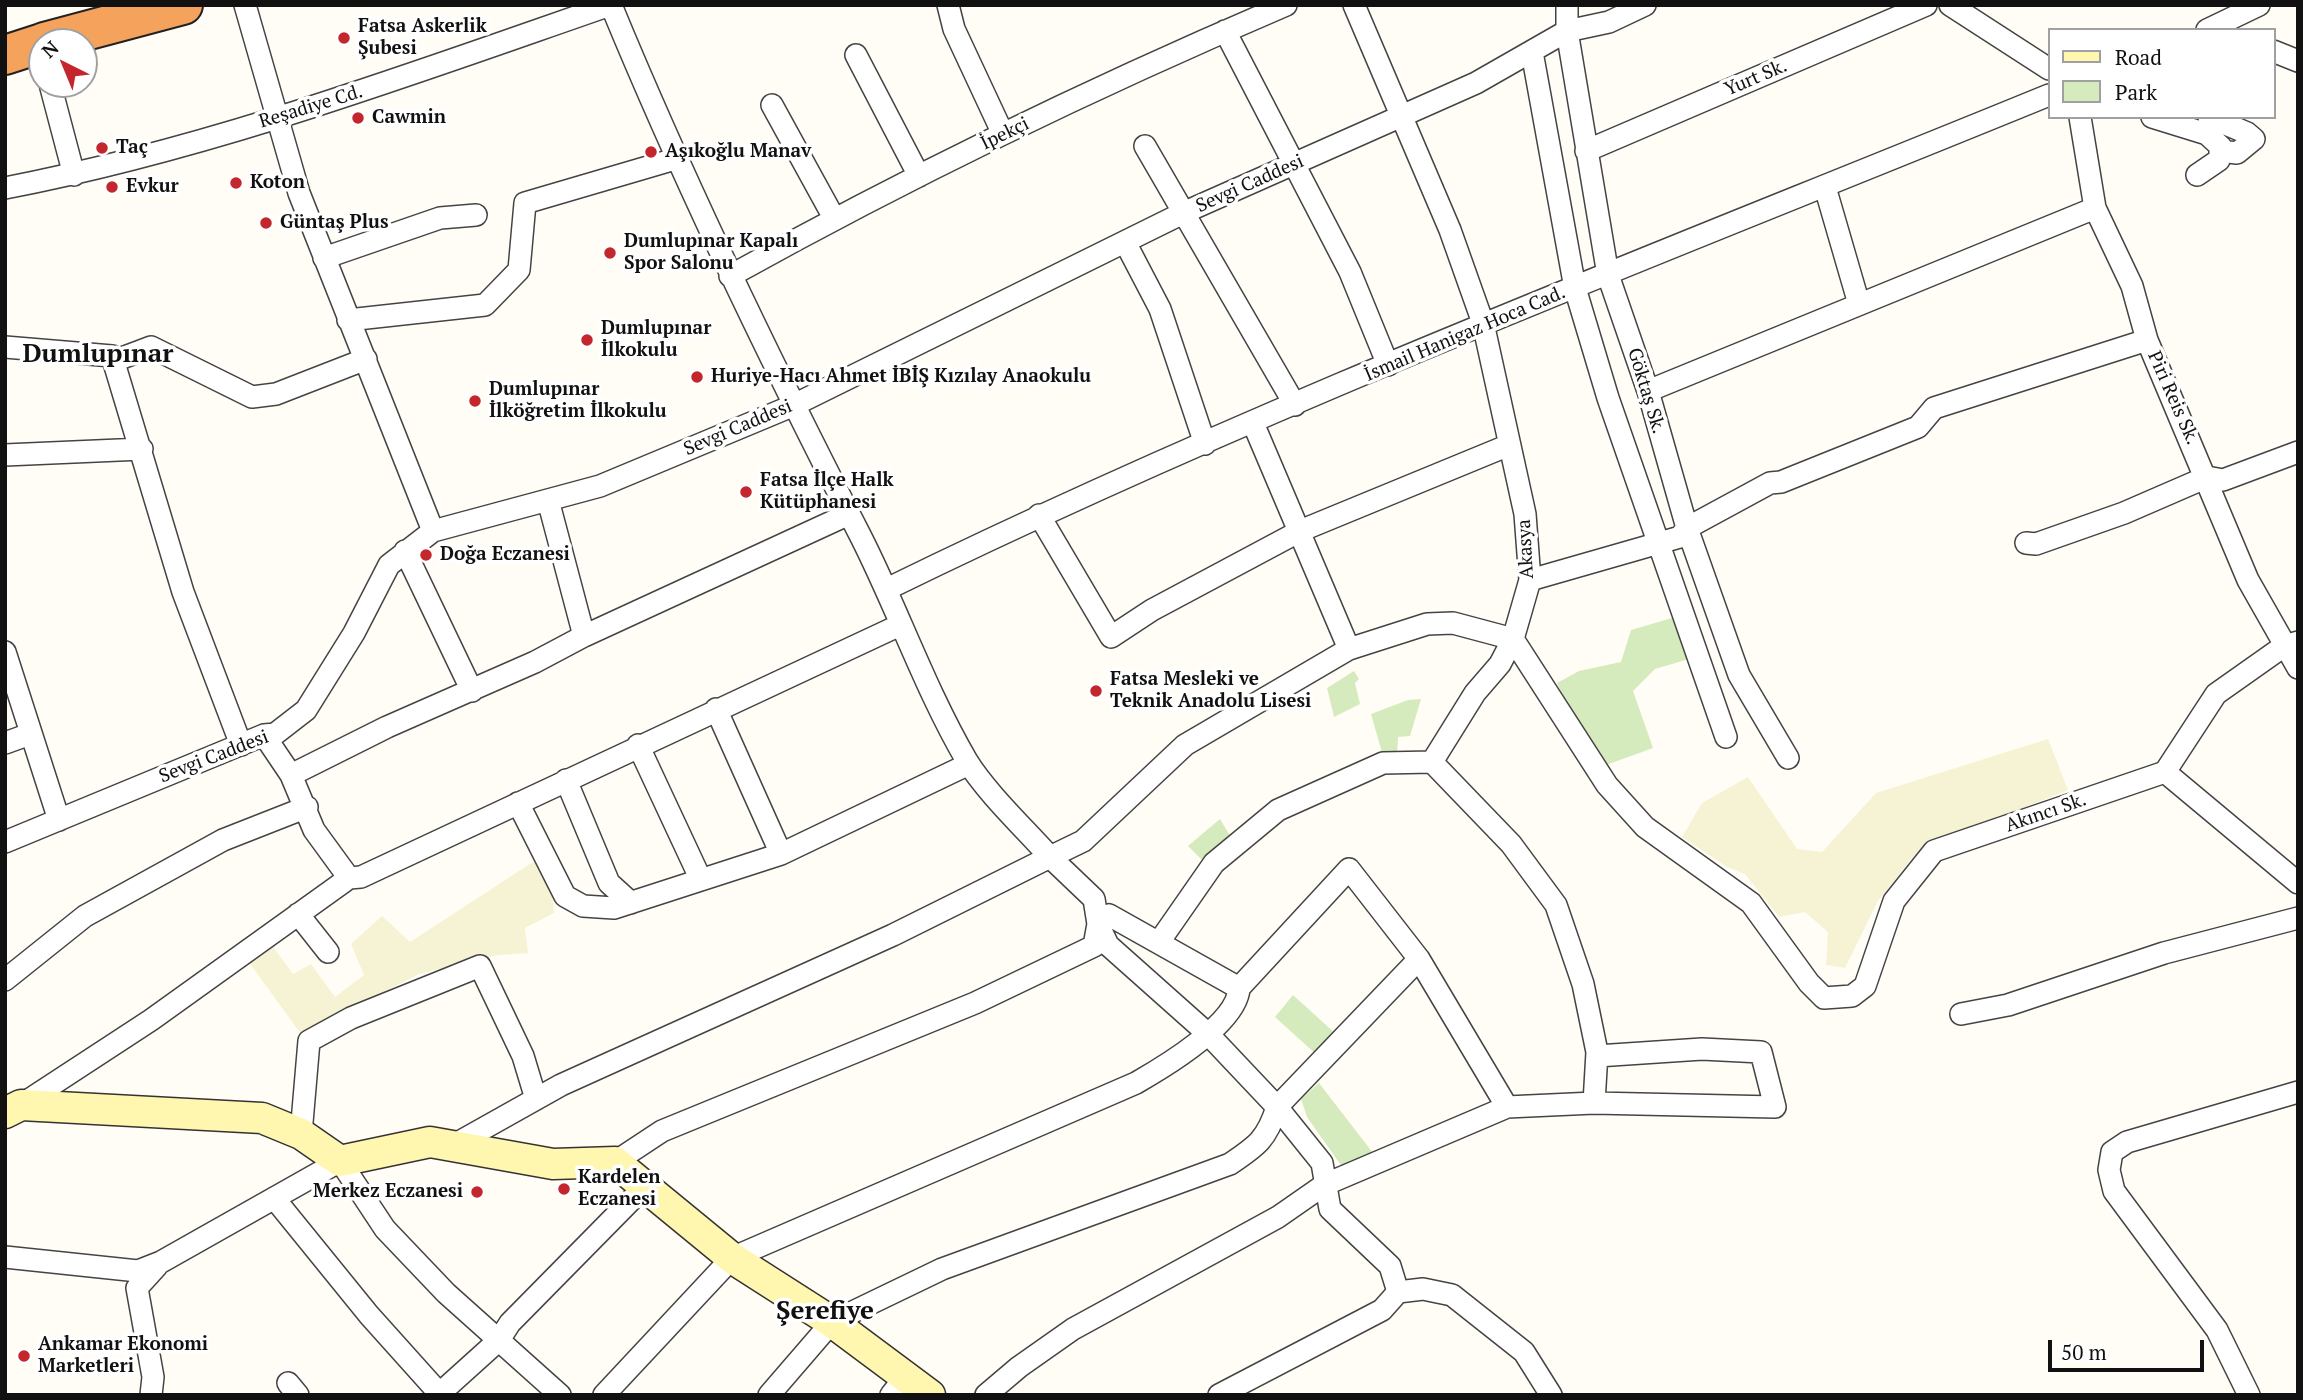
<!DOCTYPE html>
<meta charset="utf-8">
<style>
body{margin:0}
#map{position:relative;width:2303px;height:1400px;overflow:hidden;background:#fffdf5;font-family:"PT Serif",serif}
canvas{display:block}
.frame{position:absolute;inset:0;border:7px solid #111;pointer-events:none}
.legend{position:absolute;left:2048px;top:28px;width:228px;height:91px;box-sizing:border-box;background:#fff;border:2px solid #a0a0a0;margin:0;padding:9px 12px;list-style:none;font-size:21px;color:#111}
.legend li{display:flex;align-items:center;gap:14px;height:35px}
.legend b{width:35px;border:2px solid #a0a0a0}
.north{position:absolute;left:28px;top:28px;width:70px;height:70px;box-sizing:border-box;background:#fff;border:2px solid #a0a0a0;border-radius:50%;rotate:317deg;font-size:19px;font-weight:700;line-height:28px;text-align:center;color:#111}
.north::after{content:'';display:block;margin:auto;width:24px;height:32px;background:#c4262e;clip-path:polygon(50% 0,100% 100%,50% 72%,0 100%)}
.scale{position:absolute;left:2048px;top:1340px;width:156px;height:32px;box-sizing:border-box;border:4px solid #111;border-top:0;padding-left:9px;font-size:21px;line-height:24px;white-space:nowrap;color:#111;-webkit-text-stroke:5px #fff;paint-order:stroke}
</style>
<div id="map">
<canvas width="2303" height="1400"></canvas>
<div class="frame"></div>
<ul class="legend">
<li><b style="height:9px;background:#fff6b0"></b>Road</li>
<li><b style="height:19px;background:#d5ebbd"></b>Park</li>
</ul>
<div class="north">N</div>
<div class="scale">50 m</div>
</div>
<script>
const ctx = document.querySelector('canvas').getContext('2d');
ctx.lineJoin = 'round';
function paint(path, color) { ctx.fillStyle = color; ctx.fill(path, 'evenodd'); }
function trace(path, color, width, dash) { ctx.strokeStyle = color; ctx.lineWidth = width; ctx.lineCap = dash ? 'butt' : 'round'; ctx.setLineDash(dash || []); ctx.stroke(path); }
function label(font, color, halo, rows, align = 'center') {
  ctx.font = font + ' "PT Serif",serif'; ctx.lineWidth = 7; ctx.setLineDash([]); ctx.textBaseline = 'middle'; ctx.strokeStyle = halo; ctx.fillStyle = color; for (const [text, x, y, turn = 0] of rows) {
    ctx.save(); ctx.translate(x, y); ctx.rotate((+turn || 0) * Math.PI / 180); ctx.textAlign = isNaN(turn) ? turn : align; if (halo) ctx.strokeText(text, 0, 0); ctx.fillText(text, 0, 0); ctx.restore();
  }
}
const farmland = new Path2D(`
 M 2048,739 L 2068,790 L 1924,848 L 1911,859 L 1878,901 L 1845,968 L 1826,965 L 1828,932 L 1805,912 L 1779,917 L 1745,874 L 1727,867 L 1682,837 L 1702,803 L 1748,777 L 1797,849 L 1822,852 L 1876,793 Z
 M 539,858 L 552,891 L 554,913 L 525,928 L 528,953 L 498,955 L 419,974 L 301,1034 L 248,961 L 271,944 L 293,974 L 311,964 L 335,997 L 364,975 L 351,944 L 382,916 L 410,942 Z`);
const green = new Path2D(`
 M 1672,618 L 1689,659 L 1655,669 L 1633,691 L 1653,748 L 1606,765 L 1575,721 L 1557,683 L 1579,671 L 1621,662 L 1631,630 Z
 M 1354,671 L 1359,679 L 1355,683 L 1360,704 L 1334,717 L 1327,688 Z
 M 1421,699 L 1410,736 L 1398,737 L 1397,756 L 1383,756 L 1371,714 L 1408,700 Z
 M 1220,819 L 1232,839 L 1205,863 L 1188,846 Z
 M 1293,995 L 1337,1035 L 1319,1057 L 1275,1017 Z
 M 1319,1083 L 1373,1153 L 1343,1168 L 1307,1117 L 1301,1099 Z`);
const street = new Path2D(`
 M 245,5 L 299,193 L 433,531
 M 948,5 L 954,29 L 1003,134
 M 1354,5 L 1450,230 L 1483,323 L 1525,514 L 1530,580 L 1513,639 L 1607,785 L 1645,827 L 1751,903 L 1809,983 L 1824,998 L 1852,996 L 1865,986 L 1894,901 L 1934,851 L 2165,772 L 2216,694 L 2284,646 L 2298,642
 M 1567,5 L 1567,31 L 1608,275 L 1648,391 L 1687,528 L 1739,675 L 1788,758
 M 1950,5 L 2049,69
 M 2207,30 L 2259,5
 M 1225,31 L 1350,272 L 1388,365
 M 2273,51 L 2298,61
 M 1532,52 L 1575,288 L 1608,398 L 1726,737
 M 856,55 L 919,176
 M 50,84 L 74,175
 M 772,105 L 834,218
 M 2080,117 L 2095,208 L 2132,286 L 2147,340 L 2248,580 L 2298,668
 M 2152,117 L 2207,134 L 2221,147 L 2219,160 L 2197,175
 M 2209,117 L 2247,133 L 2254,139 L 2237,153 L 2220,151
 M 1145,146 L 1295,405
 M 1586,151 L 1926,5
 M 1825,187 L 1859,304
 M 5,188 C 212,148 411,74 610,5
 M 1125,242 L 1160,309 L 1205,444
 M 324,258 L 440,218 L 476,215
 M 730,276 C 910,176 1096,86 1286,5
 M 348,320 L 485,305 L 519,270 L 525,203 L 675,159
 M 5,347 L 112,356 L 183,592 L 241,745
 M 114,361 L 151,347 L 252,397 L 276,394 L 366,359
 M 1648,391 L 2095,208
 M 1253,423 L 1349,649
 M 5,455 L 142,449
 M 548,500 L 584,636
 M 1039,515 L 1111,637 L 1152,610 L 1300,531 L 1509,445
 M 2026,543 L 2036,544 L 2124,513 L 2207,477 L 2223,480 L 2298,452
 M 405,551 L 472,691
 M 1530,580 L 1680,537 L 1687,528 L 1770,483 L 1781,482 L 1918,427 L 1934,408 L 2147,340
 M 887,589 C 1265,404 1660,254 2049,95
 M 5,652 L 59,820
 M 716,709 L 781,854
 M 264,735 L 291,775 L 314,830 L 349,878
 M 5,743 L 30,734
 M 638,745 L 701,880
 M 2165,772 L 2298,883
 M 291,775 L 387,727 L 535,662 L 584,636 L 849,514
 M 566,780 L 609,883 L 631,903
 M 518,803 L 565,896 L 583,906 L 614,908 L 781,854 L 969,764
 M 5,842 L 264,735 L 275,734 L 306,710 L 354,633 L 389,565 L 433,531 L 600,486 L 792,406 L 1183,213 L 1476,83 L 1567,31 L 1609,22 L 1645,5
 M 298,914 L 328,952
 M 1159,942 L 1214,863 L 1278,810 L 1383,763 L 1432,762 L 1511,844 L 1556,905 L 1583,984 L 1597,1052 L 1594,1103
 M 5,980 L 85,916 L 223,840 L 307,807
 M 1961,1014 L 2008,1005 L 2164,953 L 2298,918
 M 21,1105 L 151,1020 L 349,878 L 361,877 L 900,625
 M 301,1134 L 309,1041 L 351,1018 L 480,966 L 523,1056 L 536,1099
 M 454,1145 L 561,1085 L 893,935 L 1050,857 C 1025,829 986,792 967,761 C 925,689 898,610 861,537 C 771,362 686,187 611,5
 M 615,1162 L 662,1131 L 975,1003 L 1094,946 L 1098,924 L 1109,915 L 1239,988
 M 274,1198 L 369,1315 L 439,1393
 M 5,1257 L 138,1271 L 161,1262 L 340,1161 L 385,1229 L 446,1293 L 560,1395
 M 1398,1292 L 1390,1266 L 1330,1209 L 1322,1163 L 1277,1107 L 1208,1034 L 1108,945 L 1098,924 L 1094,899 L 1050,857 L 1083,841 L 1185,745 L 1349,649 L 1427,624 L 1453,623 L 1513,639 L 1500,664 L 1475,693 L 1432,762
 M 288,1383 L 298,1395
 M 151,1395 L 153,1377 L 137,1288 L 157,1266
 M 438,1395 L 499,1340 L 510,1323 L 645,1186
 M 604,1395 L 732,1258 L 1136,1083 C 1164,1067 1238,1023 1239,988 L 1349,869 L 1419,959 L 1507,1107
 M 769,1395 L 832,1322 L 942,1269 L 1230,1164 C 1257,1146 1267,1139 1277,1107 L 1419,959
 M 891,1395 L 906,1376
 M 986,1395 L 1019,1367 L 1073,1329 L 1278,1217 L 1324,1185 L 1507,1107 L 1594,1103 L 1775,1107 L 1761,1052 L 1702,1049 L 1597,1056
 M 1219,1395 L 1382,1310 L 1398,1292 L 1423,1289 L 1452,1295 L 1524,1352 L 1551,1395
 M 2249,1395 L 2217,1330 L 2114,1191 L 2109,1170 L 2112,1152 L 2127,1142 L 2298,1092`);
const secondary = new Path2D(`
 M 5,1113 L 21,1105 L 262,1118 L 301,1134 L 340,1161 L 430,1142 L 553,1164 L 615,1162 L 732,1258 L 832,1322 L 930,1395`);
const highway = new Path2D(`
 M 44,42 L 183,5
 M 5,55 L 42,43`);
const markers = [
 [344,38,7,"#c4262e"],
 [358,118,7,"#c4262e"],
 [102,148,7,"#c4262e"],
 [651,152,7,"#c4262e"],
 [236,183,7,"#c4262e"],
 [112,187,7,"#c4262e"],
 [266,223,7,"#c4262e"],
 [610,253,7,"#c4262e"],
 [587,340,7,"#c4262e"],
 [697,377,7,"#c4262e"],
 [475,401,7,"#c4262e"],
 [746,492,7,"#c4262e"],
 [426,555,7,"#c4262e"],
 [1096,691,7,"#c4262e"],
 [564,1189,7,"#c4262e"],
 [477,1192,7,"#c4262e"],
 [24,1356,7,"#c4262e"]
];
const poiNames = [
 ["Fatsa Askerlik",358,27],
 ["Şubesi",358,49],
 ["Cawmin",372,118],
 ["Taç",116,148],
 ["Aşıkoğlu Manav",665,152],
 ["Koton",250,183],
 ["Evkur",126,187],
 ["Güntaş Plus",280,223],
 ["Dumlupınar Kapalı",624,242],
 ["Spor Salonu",624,264],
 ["Dumlupınar",601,329],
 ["İlkokulu",601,351],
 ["Huriye-Hacı Ahmet İBİŞ Kızılay Anaokulu",711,377],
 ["Dumlupınar",489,390],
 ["İlköğretim İlkokulu",489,412],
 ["Fatsa İlçe Halk",760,481],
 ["Kütüphanesi",760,503],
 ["Doğa Eczanesi",440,555],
 ["Fatsa Mesleki ve",1110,680],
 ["Teknik Anadolu Lisesi",1110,702],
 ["Kardelen",578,1178],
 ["Eczanesi",578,1200],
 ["Merkez Eczanesi",463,1192,"right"],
 ["Ankamar Ekonomi",38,1345],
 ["Marketleri",38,1367]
];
const streetNames = [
 ["Yurt Sk.",1756,78,-23],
 ["Reşadiye Cd.",311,107,-17],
 ["İpekçi",1005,134,-26],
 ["Sevgi Caddesi",1250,184,-24],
 ["İsmail Hanigaz Hoca Cad.",1465,334,-23],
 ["Göktaş Sk.",1646,391,73],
 ["Piri Reis Sk.",2173,398,66],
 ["Sevgi Caddesi",738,428,-23],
 ["Akasya",1526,549,-93],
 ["Sevgi Caddesi",214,757,-21],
 ["Akıncı Sk.",2046,813,-19]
];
const districtNames = [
 ["Dumlupınar",98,355],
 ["Şerefiye",825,1312]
];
paint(farmland, '#f6f3d4');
paint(green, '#d5ebbd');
trace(street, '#444', 24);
trace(secondary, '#333', 33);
trace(highway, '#222', 42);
trace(street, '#fff', 21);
trace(secondary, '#fff6b0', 30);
trace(highway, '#f5a25d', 38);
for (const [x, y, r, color] of markers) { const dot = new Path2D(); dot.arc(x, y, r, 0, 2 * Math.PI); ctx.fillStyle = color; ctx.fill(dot); trace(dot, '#fff', 2.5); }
label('bold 19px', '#111', '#fff', poiNames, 'left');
label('19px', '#111', '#fff', streetNames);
label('bold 26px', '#111', '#fff', districtNames);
</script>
